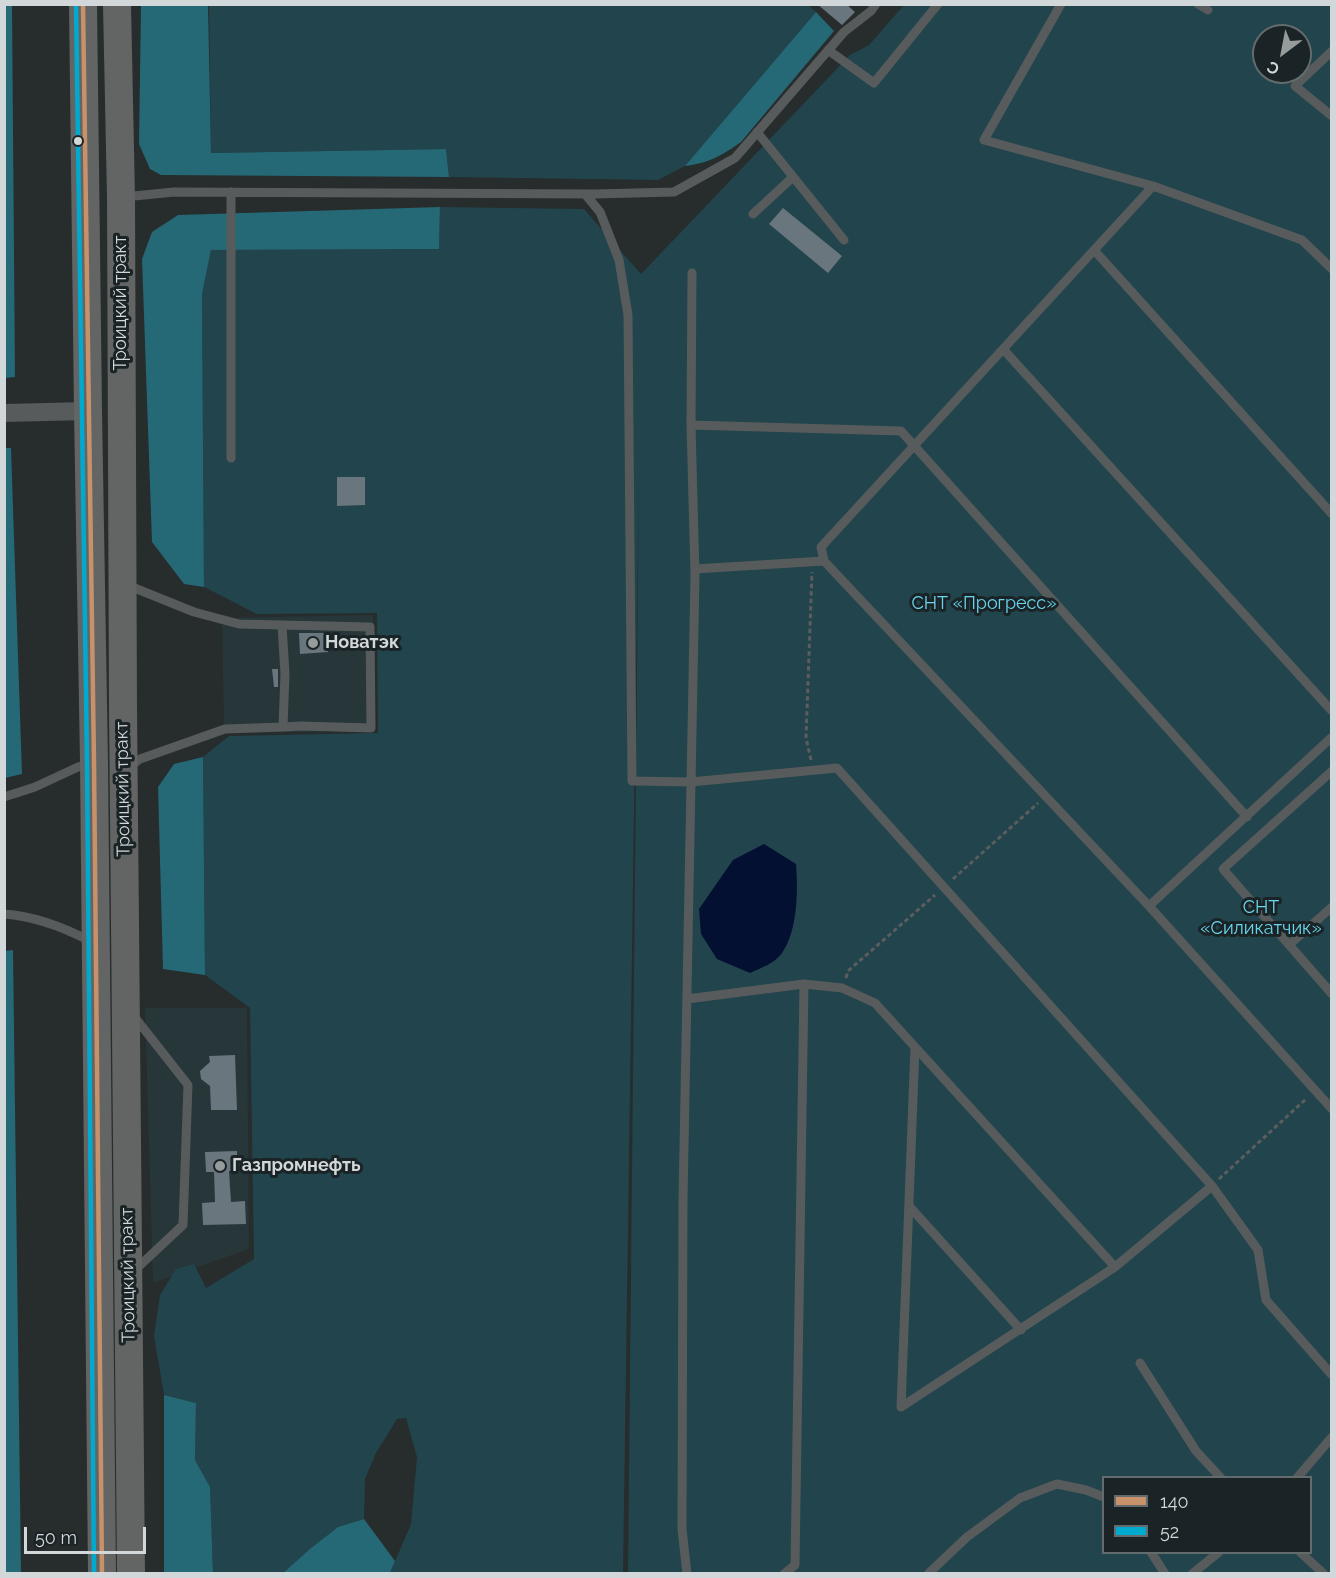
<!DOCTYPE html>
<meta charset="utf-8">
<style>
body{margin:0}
#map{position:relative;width:1336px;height:1578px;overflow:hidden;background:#272c2c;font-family:Raleway,sans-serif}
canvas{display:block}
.frame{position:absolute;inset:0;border:6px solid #d2d7d9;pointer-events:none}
.legend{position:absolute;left:1102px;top:1476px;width:210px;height:78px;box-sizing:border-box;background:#1a2325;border:2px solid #646b6d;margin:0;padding:8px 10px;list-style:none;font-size:18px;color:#d2d7d9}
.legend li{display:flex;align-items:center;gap:12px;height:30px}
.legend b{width:30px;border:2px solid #646b6d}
.north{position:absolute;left:1252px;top:24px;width:60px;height:60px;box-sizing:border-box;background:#1a2325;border:2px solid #646b6d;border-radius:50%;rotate:212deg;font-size:16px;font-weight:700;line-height:24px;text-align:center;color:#d2d7d9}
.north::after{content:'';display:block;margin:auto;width:21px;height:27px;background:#969b9c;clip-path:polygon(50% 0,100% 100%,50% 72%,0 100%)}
.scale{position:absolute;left:24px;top:1527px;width:122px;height:27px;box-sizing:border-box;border:3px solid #d2d7d9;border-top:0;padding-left:8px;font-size:18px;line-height:21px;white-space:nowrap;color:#d2d7d9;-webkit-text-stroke:4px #1a2325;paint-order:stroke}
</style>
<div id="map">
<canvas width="1336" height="1578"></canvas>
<div class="frame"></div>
<ul class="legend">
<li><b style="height:8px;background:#c7916a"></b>140</li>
<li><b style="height:8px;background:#00a9ce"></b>52</li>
</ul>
<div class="north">С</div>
<div class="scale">50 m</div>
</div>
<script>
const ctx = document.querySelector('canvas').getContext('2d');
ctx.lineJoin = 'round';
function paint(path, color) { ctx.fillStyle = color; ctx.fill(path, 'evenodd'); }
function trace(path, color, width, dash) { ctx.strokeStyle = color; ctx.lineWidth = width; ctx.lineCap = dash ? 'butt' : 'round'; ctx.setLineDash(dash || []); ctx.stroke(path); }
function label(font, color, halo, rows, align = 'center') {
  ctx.font = font + ' Raleway,sans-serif'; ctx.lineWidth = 6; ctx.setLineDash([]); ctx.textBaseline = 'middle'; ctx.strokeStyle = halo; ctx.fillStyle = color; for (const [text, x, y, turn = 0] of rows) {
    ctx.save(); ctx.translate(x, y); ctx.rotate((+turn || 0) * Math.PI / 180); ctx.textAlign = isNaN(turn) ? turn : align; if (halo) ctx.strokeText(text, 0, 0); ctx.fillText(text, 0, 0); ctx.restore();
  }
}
const built = new Path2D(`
 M 373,615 L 375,731 L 224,733 L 222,618 Z
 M 145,1008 L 247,1008 L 249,1249 L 153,1283 Z`);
const green = new Path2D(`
 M 807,4 L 816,12 L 685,166 L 658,180 L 449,177 L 446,149 L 211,153 L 209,5 Z
 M 904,5 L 1331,5 L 1331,1573 L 628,1573 L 639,469 L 623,1573 L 390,1573 L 411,1524 L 417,1457 L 406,1418 L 397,1419 L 376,1453 L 365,1479 L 364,1519 L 338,1527 L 311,1548 L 283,1573 L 213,1573 L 210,1487 L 195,1460 L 196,1403 L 164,1395 L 154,1336 L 160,1295 L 176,1269 L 194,1264 L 206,1288 L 254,1259 L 250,1008 L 205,975 L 203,757 L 229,736 L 378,733 L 377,613 L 257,614 L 204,587 L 202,294 L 211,250 L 439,249 L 440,207 L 584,209 L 641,274 L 850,55 L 869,45 ZM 1264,36 L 1300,36 L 1300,72 L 1264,72 ZM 1104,1478 L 1310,1478 L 1310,1552 L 1104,1552 Z`);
const forest = new Path2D(`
 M 12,4 L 15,377 L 5,378 L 4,5 Z
 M 141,5 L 208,5 L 211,153 L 446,149 L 449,177 L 161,175 L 150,169 L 139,144 Z
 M 816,12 L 834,31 L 741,142 C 721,156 709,163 685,166 Z
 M 440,207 L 439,249 L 211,250 L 202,294 L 204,587 L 184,584 L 152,542 L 142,259 L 152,232 L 178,215 Z
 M 5,448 L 11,448 L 22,774 L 5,778 Z
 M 203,757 L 205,975 L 163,969 L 158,787 L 174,764 Z
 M 13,950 L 21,1573 L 5,1574 L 4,951 Z
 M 164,1395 L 196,1403 L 195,1460 L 210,1487 L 213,1573 L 164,1573 Z
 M 364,1519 L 395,1561 L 390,1573 L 283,1573 L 311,1548 L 338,1527 Z`);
const water = new Path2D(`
 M 764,844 L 796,864 C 798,890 798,930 782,953 C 775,963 761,968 750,973 L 717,959 L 701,934 L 699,909 L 733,860 Z`);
const building = new Path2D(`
 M 817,4 L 846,4 L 855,12 L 842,25 Z
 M 783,208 L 842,256 L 828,273 L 769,224 Z
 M 337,477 L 365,477 L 365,505 L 337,506 Z
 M 299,633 L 327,633 L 328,652 L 300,654 Z
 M 272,669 L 278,669 L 278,687 L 274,687 Z
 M 235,1055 L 237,1110 L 211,1110 L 210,1086 L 201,1079 L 200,1071 L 210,1062 L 209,1056 Z
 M 237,1151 L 237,1171 L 229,1171 L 231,1202 L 245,1201 L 246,1224 L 203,1225 L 202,1203 L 215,1202 L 214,1172 L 206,1172 L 205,1152 Z`);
const path = new Path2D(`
 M 811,760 L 806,738 L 812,572
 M 953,879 L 1038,803
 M 846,978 L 848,971 L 935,895
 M 1219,1179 L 1307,1098`);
const lane = new Path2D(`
 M 1061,4 L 984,140 L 1153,186 L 1302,240 L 1332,269
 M 1198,4 L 1208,10
 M 828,50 L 874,83 L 938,4
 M 1332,51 L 1295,86 L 1332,116
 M 757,132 L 844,240
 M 585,194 L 600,212 L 619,260 L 628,315 L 632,781 L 691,782 L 837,768 L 1212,1186 L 1258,1250 L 1266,1300 L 1332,1375
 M 124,197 L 174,192 L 595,194 L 674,192 L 735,158 L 844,32 L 871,11 L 876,4
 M 753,214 L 793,177
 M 1094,250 L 1332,514
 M 1003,349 L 1332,711
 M 691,425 L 692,273
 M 231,458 L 231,192
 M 824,561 L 821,547 L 1153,186
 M 695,569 L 824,561 L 1149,906 L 1332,737
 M 127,585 L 194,612 L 239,624 L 282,625 L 285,674 L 283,727 L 225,729 L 140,759 L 128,768
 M 282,625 L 370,627 L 371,728 L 302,726 L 283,727
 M 1332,771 L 1223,869 L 1332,994
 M 4,797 L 35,787 L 78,767 L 91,763
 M 1149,906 L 1332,1109
 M 4,914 C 33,916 65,928 90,941
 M 1289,945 L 1332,907
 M 687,999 L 804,984 L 842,988 L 875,1003 L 1115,1267
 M 133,1015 L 188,1085 L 183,1225 L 135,1270
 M 909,1206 L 1021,1330
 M 1140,1363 L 1196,1451 L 1221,1478
 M 901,1407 L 1115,1267 L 1212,1186
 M 901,1407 L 915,1047
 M 1297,1478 L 1332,1437
 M 1151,1552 L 1165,1574
 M 1300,1552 L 1324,1574
 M 687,1574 L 682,1529 L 683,1199 L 695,575 L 691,425 L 901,431 L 1247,817
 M 784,1574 L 795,1565 L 804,984
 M 928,1574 L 967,1537 L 1020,1498 L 1057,1484 L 1086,1490 L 1104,1497
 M 1192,1574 L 1219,1552`);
const street = new Path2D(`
 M 4,413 L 88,411`);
const primary = new Path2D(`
 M 83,4 L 88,411 L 94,762 L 102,1574
 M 117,4 L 121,198 L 123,708 L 131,1574`);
const bus1 = new Path2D(`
 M 83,4 L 94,762 L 102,1574`);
const bus2 = new Path2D(`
 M 76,4 L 87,762 L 94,1574`);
const markers = [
 [78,141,5,"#d2d7d9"],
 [313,643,6,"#969b9c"],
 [220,1166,6,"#969b9c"]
];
const streetNames = [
 ["Троицкий тракт",121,303,-90],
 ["Троицкий тракт",123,789,-91],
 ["Троицкий тракт",128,1275,-91]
];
const parkNames = [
 ["СНТ «Прогресс»",984,604],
 ["СНТ",1261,908],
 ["«Силикатчик»",1261,929]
];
const poiNames = [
 ["Новатэк",325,643],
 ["Газпромнефть",232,1166]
];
paint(built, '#263639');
paint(green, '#21444d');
paint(forest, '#256876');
paint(water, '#041031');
paint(building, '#6a767d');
trace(path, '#5b5d5e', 3, [4.5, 3]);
trace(lane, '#585b5b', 9);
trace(street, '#585b5b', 18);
trace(primary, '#626564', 28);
trace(bus1, '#c7916a', 4.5);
trace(bus2, '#00a9ce', 4.5);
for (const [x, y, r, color] of markers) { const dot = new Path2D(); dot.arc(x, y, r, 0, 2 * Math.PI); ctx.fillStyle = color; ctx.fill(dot); trace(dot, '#1a2325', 2); }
label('18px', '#d2d7d9', '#1a2325', streetNames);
label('18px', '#68d5ee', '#1a2325', parkNames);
label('bold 18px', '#d2d7d9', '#1a2325', poiNames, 'left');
</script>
